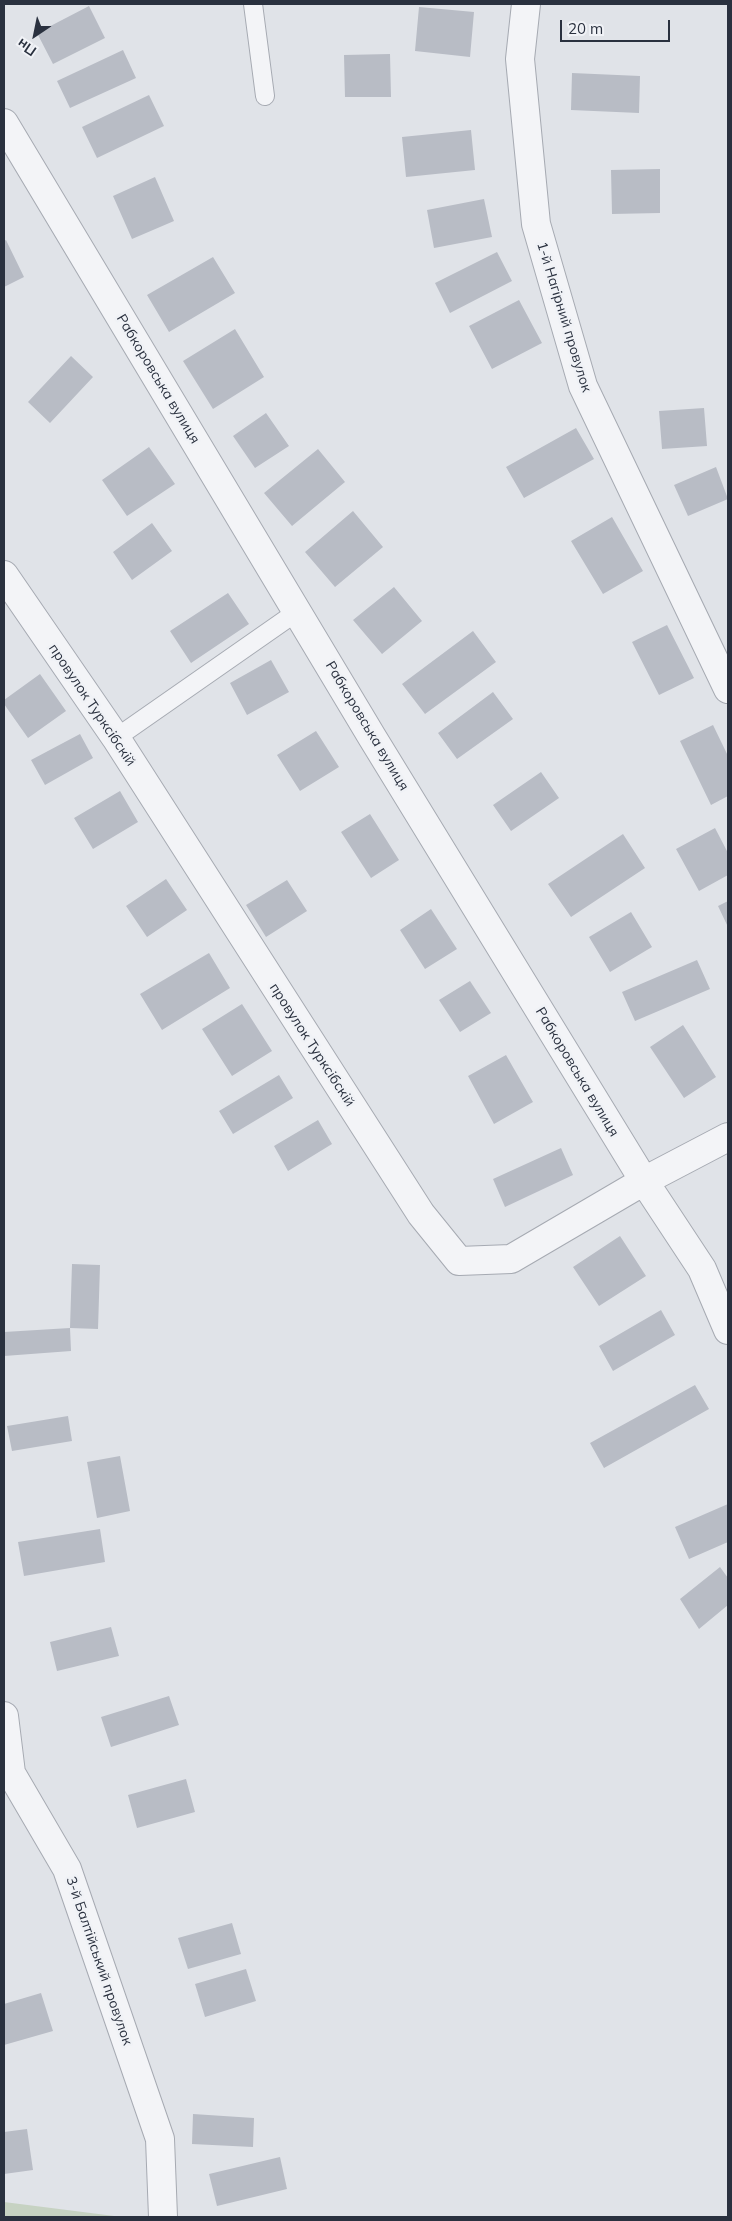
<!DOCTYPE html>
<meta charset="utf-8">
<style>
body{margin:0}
#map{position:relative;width:732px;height:2221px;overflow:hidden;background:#e0e3e8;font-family:Mulish,sans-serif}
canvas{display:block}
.frame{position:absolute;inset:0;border:5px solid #2a313f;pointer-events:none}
.north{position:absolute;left:10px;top:10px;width:50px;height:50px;-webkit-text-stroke:4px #f0f2f6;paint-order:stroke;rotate:214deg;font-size:14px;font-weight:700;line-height:20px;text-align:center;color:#2a313f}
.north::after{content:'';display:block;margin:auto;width:18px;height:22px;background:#2a313f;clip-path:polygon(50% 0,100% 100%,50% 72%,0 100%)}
.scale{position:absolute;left:560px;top:20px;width:110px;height:22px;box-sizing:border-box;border:2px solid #2a313f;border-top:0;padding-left:6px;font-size:15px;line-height:18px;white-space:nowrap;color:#2a313f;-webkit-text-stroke:4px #f0f2f6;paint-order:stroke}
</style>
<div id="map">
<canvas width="732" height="2221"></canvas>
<div class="frame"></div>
<div class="north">Пн</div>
<div class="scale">20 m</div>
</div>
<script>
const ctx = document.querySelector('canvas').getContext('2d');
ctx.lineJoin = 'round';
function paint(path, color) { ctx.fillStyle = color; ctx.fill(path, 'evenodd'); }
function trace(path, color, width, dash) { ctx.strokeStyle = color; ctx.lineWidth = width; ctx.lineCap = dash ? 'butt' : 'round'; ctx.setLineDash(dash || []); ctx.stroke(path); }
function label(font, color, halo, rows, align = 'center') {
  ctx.font = font + ' Mulish,sans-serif'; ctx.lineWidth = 5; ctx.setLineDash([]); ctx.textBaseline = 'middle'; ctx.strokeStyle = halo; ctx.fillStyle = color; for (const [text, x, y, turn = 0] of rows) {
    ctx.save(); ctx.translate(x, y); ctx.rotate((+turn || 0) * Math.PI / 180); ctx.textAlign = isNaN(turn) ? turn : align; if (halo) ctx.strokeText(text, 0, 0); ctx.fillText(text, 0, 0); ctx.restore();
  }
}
const green = new Path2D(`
 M 4,2202 L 122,2217 L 4,2217 Z`);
const building = new Path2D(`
 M 89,6 L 105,38 L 53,64 L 37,33 Z
 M 419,7 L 474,12 L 470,57 L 415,51 Z
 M 123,50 L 136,78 L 70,108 L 57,81 Z
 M 390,54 L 391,97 L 345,97 L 344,55 Z
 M 572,73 L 640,76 L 639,113 L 571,110 Z
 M 149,95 L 164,126 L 97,158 L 82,127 Z
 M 471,130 L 475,170 L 406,177 L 402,137 Z
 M 660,169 L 660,213 L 612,214 L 611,170 Z
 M 155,177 L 174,221 L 132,239 L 113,196 Z
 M 484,199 L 492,237 L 434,248 L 427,210 Z
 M 6,240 L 24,277 L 4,287 L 4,241 Z
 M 497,252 L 512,281 L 450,313 L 435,283 Z
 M 213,257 L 235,293 L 169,332 L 147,295 Z
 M 519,300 L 542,343 L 492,369 L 469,326 Z
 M 235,329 L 264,377 L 213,409 L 183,361 Z
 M 71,356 L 93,377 L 50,423 L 28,402 Z
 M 704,408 L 707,446 L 662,449 L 659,411 Z
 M 266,413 L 289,446 L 255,468 L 233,436 Z
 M 576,428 L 594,459 L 524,498 L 506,467 Z
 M 149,447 L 175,484 L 127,516 L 102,480 Z
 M 318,449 L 345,482 L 292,526 L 264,493 Z
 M 716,467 L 728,499 L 688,516 L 674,485 Z
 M 353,511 L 383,547 L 335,587 L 305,552 Z
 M 612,517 L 643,571 L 603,594 L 571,541 Z
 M 152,523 L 172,551 L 132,580 L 113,552 Z
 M 394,587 L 422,621 L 382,654 L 353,620 Z
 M 228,593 L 249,624 L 191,663 L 170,631 Z
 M 667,625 L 694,678 L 659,695 L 632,642 Z
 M 473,631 L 496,662 L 425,714 L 402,684 Z
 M 271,660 L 289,692 L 247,715 L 230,683 Z
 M 40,674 L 66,711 L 28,738 L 4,704 L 4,700 Z
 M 493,692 L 513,719 L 457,759 L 438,733 Z
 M 713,725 L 728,756 L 728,796 L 711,805 L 680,741 Z
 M 316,731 L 339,767 L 300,791 L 277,755 Z
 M 80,734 L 93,758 L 45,785 L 31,760 Z
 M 541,772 L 559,798 L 511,831 L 493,805 Z
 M 120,791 L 138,822 L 93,849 L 74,818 Z
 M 370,814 L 399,860 L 371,878 L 341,832 Z
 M 715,828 L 728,853 L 728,875 L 699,891 L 676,849 Z
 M 623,834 L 645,868 L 571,917 L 548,884 Z
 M 166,879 L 187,910 L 147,937 L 126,906 Z
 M 287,880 L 307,911 L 266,937 L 246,905 Z
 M 728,901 L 728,927 L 718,906 Z
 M 431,909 L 457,949 L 425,969 L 400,930 Z
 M 631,912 L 652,947 L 610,972 L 589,937 Z
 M 209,953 L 230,988 L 162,1030 L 140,994 Z
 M 697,960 L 710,989 L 635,1021 L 622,992 Z
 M 470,981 L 491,1013 L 460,1032 L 439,1000 Z
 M 242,1004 L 272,1051 L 232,1076 L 202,1029 Z
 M 683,1025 L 716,1077 L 684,1098 L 650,1047 Z
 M 506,1055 L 533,1102 L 494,1124 L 468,1076 Z
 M 279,1075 L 293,1098 L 233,1134 L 219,1111 Z
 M 318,1120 L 332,1144 L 288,1171 L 274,1146 Z
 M 561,1148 L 573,1175 L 505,1207 L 493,1179 Z
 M 620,1236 L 646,1276 L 599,1306 L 573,1267 Z
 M 72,1264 L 100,1265 L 98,1329 L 70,1328 L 71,1351 L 4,1356 L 4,1332 L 70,1328 Z
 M 661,1310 L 675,1335 L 613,1371 L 599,1346 Z
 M 695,1385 L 709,1409 L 604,1468 L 590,1443 Z
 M 68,1416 L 72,1441 L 12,1451 L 7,1426 Z
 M 120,1456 L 130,1511 L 97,1518 L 87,1462 Z
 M 728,1504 L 728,1542 L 689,1559 L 675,1527 Z
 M 100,1529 L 105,1562 L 24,1576 L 18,1542 Z
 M 720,1567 L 728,1578 L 728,1605 L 699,1629 L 680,1599 Z
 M 111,1627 L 119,1656 L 57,1671 L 50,1642 Z
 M 169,1696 L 179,1725 L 111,1747 L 101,1717 Z
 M 186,1779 L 195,1812 L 137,1828 L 128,1795 Z
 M 232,1923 L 241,1954 L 188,1969 L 178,1938 Z
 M 246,1969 L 256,2001 L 205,2017 L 195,1984 Z
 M 41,1993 L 53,2031 L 4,2045 L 4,2004 Z
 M 193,2114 L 254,2118 L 253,2147 L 192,2144 Z
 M 27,2129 L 33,2170 L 4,2174 L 4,2132 Z
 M 280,2157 L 287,2189 L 217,2206 L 209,2174 Z`);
const lane = new Path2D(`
 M 253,4 L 265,96
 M 116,738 L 298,611`);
const street = new Path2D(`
 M 526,4 L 520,59 L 536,224 L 583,386 L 728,689
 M 4,123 L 372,737 L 644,1181 L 702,1269 L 728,1330
 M 4,575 L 116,738 L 421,1214 L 459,1261 L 511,1259 L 644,1181 L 728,1137
 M 4,1716 L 11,1773 L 67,1869 L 160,2139 L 163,2217`);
const streetNames = [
 ["1-й Нагірний провулок",564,317,73],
 ["Рабкоровська вулиця",158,379,59],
 ["провулок Турксібскій",92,705,56],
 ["Рабкоровська вулиця",367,726,59],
 ["провулок Турксібскій",312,1045,57],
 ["Рабкоровська вулиця",577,1072,59],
 ["3-й Балтійський провулок",99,1961,71]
];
paint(green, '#c6d2c2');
paint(building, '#b8bcc5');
trace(lane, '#a6aab2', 20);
trace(street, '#a6aab2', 30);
trace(lane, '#f3f4f7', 18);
trace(street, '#f3f4f7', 28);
label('14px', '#2a313f', '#f0f2f6', streetNames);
</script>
